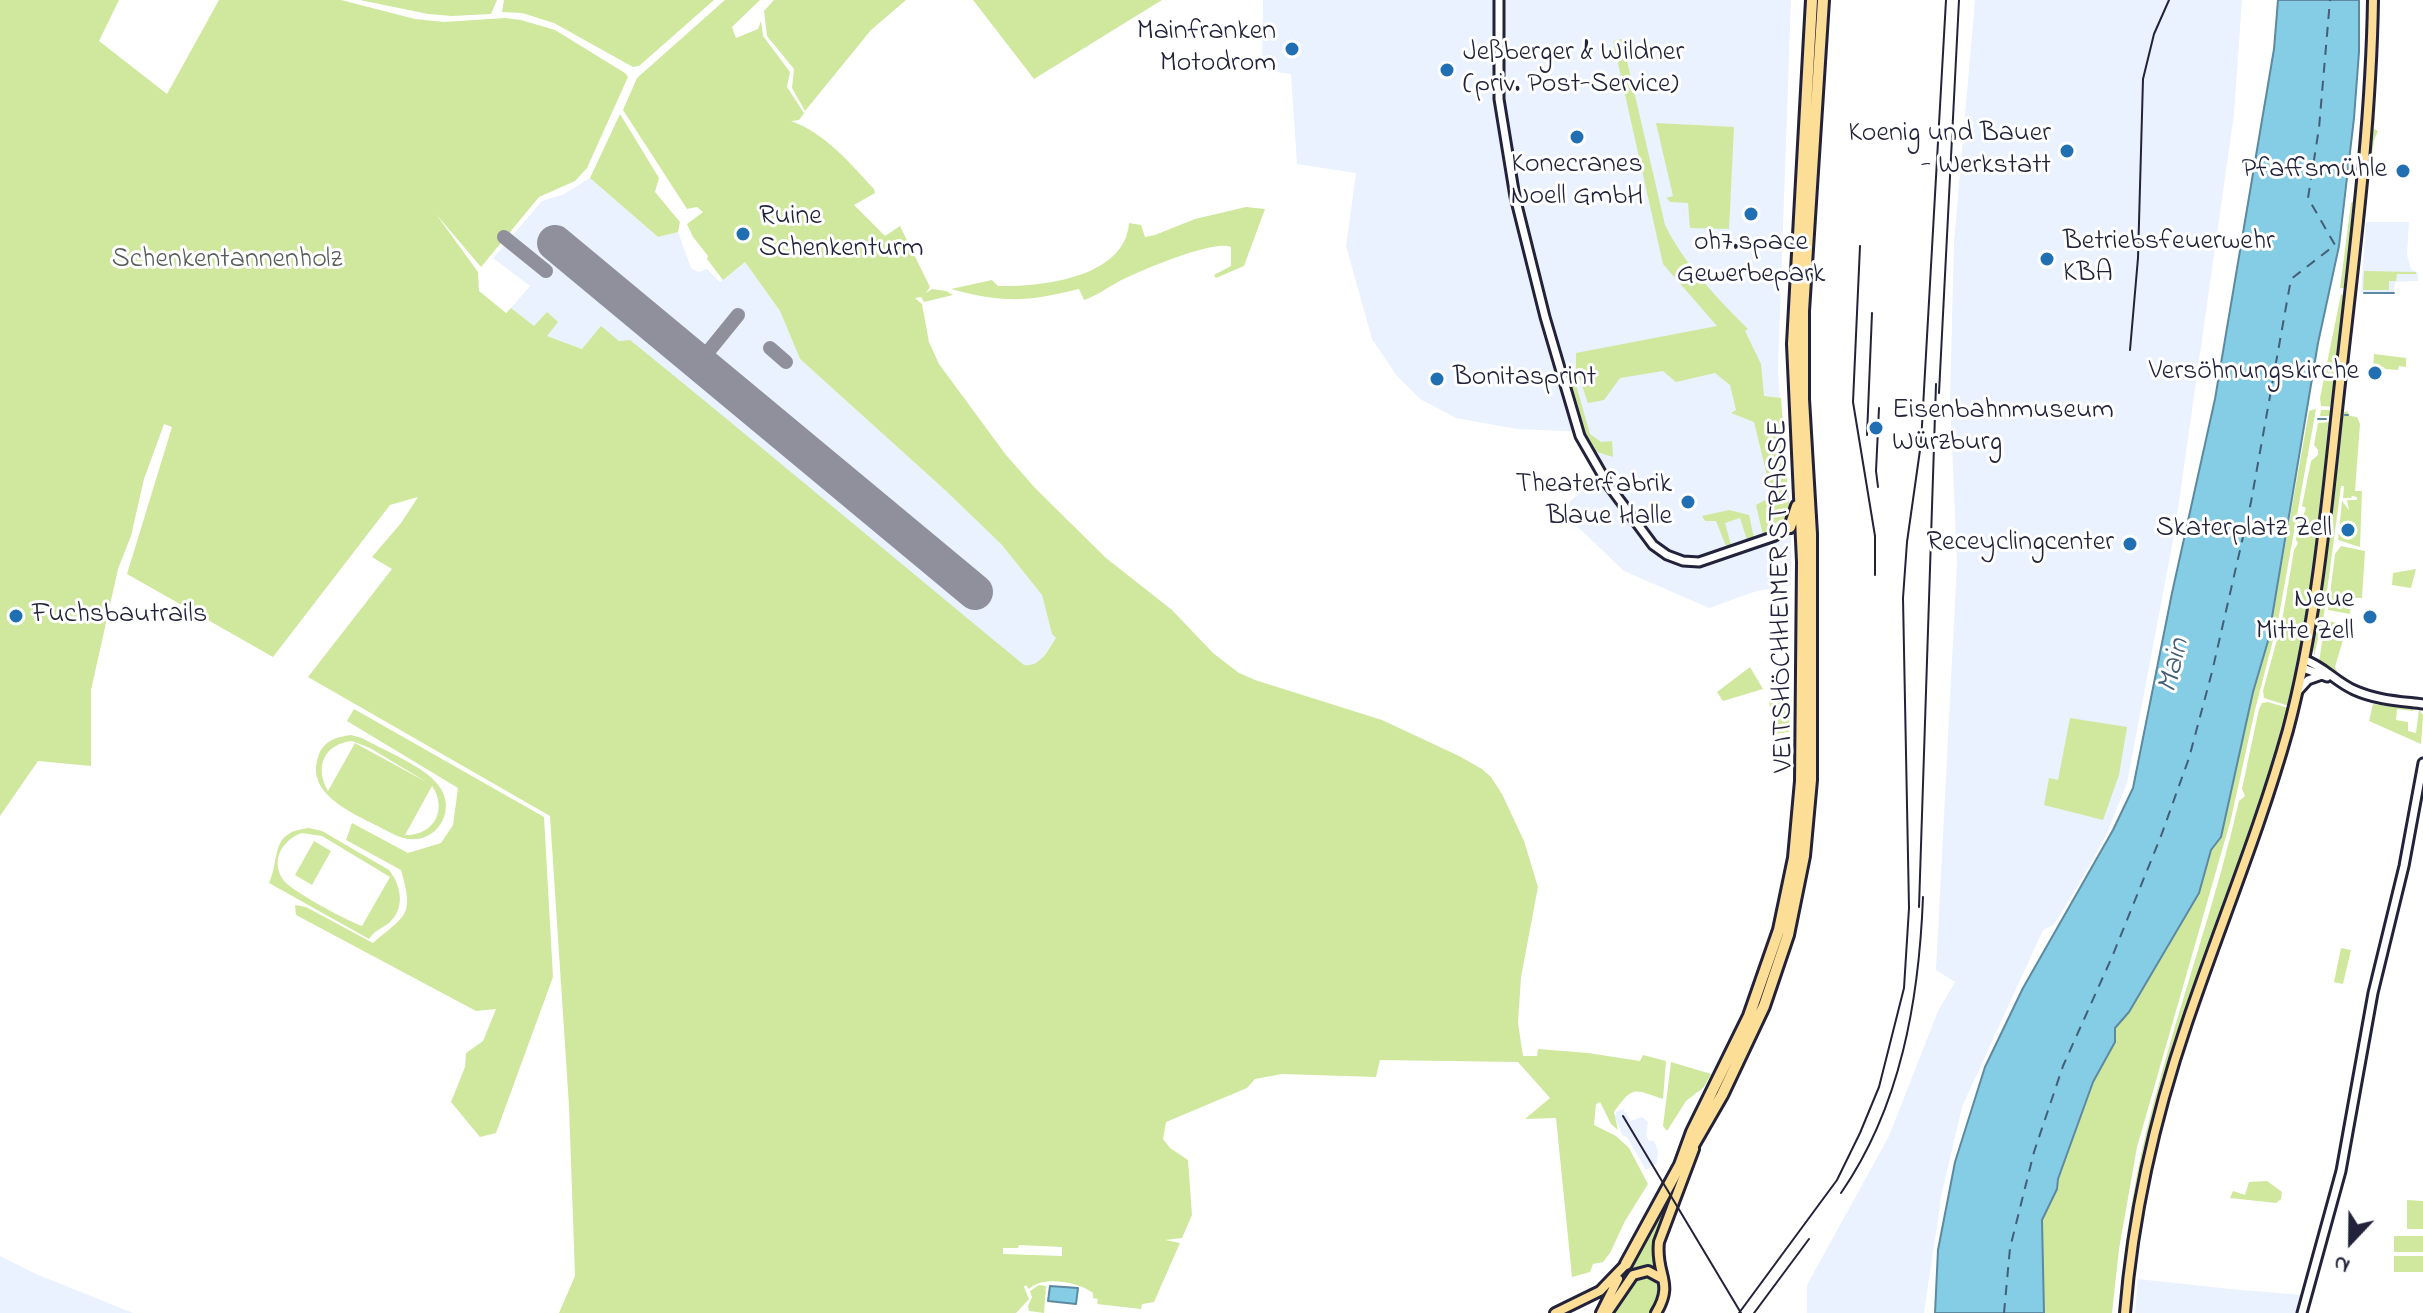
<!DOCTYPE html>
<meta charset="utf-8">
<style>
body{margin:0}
#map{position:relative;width:2423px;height:1313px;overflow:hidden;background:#fff;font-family:"Indie Flower",sans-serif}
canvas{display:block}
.north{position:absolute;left:2311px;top:1201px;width:80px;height:80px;-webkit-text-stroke:6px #fff;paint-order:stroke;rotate:202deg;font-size:22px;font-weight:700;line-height:32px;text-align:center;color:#22223b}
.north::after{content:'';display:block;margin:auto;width:28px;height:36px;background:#22223b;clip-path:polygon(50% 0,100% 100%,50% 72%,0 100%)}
</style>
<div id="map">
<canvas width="2423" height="1313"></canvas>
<div class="north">N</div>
</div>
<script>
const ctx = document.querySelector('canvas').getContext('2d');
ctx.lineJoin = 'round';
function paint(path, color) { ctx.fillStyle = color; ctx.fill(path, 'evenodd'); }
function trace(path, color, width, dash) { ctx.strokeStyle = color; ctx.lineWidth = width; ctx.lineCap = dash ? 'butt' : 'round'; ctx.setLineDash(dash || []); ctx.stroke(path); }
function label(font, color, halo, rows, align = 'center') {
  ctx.font = font + ' "Indie Flower",sans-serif'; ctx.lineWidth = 6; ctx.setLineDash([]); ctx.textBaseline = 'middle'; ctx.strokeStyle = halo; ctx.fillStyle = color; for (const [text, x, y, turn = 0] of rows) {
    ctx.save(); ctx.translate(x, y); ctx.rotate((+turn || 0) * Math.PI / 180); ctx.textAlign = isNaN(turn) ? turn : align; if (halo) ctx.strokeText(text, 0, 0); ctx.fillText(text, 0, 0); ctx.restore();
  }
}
const built = new Path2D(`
 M 1263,0 L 1791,0 L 1778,369 L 1788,534 L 1791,534 L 1791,585 L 1757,591 L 1709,608 L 1624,571 L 1560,510 L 1605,471 L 1585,432 L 1517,429 L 1456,418 L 1420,399 L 1397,376 L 1372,339 L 1346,246 L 1356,173 L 1297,164 L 1291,74 L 1262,70 Z
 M 1975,0 L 2242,0 L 2234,114 L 2175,530 L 2127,783 L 2108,831 L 2091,863 L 2054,925 L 2043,930 L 1962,1107 L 1942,1192 L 1924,1313 L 1807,1313 L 1807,1285 L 1889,1136 L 1938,1011 L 1955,982 L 1936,970 L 1957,563 L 1950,400 L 1954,242 Z
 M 590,178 L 658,237 L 678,232 L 691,268 L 699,272 L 707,269 L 720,282 L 745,262 L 780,311 L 800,359 L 945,490 L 1002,545 L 1042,595 L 1052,634 L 1056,638 L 1040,662 L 1033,666 L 1024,666 L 932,590 L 583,349 L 547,336 L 511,308 L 530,286 L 493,258 L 542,201 L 564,194 Z
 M 2366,222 L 2409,222 L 2407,255 L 2411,269 L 2418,273 L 2418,281 L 2395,282 L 2394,292 L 2361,292 Z
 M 1623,1109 L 1631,1121 L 1642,1117 L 1648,1122 L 1646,1136 L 1649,1141 L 1654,1141 L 1658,1151 L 1657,1163 L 1646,1170 L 1627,1137 L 1622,1135 L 1615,1117 L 1616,1112 Z
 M 0,1256 L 36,1274 L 133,1313 L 0,1313 Z
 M 2138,1279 L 2230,1289 L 2302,1295 L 2297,1313 L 2135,1313 Z`);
const green = new Path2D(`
 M 0,0 L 119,0 L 99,41 L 167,94 L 219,0 L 341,0 L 415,19 L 444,22 L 505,18 L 521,20 L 555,30 L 625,73 L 628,77 L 587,168 L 575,181 L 539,197 L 481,267 L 436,214 L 478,272 L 479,291 L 506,313 L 511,308 L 534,326 L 547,312 L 558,322 L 547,336 L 582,349 L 601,326 L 619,341 L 630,340 C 762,447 893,557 1024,665 C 1041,667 1047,651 1056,638 L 1052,634 L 1042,595 L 1002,545 L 945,490 L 800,359 L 780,311 L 745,262 L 723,280 L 707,259 L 708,256 L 693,237 L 687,224 L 703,212 L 697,207 L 687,209 L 623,110 L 637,78 L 725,0 L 760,0 L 732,27 L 736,38 L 758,29 L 761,21 L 763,36 L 790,72 L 787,87 L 804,113 L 799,120 L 791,121 C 825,133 849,162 874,189 L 875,193 L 854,205 L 885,236 L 900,226 L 930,287 L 926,293 L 932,289 L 946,291 L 953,295 L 924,302 L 921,297 L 915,298 L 922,304 L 929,342 L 939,364 L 1006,455 L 1036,489 L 1106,558 L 1172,610 L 1213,653 L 1239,673 L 1255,680 L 1382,720 L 1459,756 L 1482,769 L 1491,777 L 1502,794 L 1524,841 L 1538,887 L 1521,977 L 1518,1023 L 1523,1056 L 1537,1056 L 1538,1049 L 1588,1053 L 1640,1061 L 1643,1055 L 1666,1061 L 1663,1099 C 1634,1090 1634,1084 1614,1112 L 1618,1130 L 1611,1124 L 1600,1102 L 1596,1104 L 1594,1125 L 1616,1136 L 1629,1148 L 1648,1184 L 1625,1221 L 1610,1253 L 1603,1262 L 1593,1264 L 1590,1272 L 1572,1277 L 1556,1118 L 1525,1119 L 1550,1098 L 1518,1062 L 1380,1060 L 1376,1077 L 1282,1074 L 1255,1079 L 1247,1088 L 1166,1122 L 1163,1139 L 1170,1148 L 1188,1160 L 1192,1215 L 1182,1238 L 1165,1240 L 1180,1243 L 1154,1302 L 1142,1304 L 1141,1309 L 1097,1304 L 1098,1299 L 1093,1298 L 1093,1293 C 1080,1282 1042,1275 1029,1289 L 1026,1285 L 1024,1287 L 1029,1299 L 1016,1313 L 559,1313 L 575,1276 L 569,1106 L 550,816 L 308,677 L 392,569 L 372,557 L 401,523 L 418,497 L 390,505 L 273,657 L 127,574 L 172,427 L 164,424 L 144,479 L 131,536 L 118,569 L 91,690 L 91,766 L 38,761 L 0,816 ZM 1019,1245 L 1062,1247 L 1062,1256 L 1003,1254 L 1003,1248 L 1018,1248 Z
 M 360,0 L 497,0 L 491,14 L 452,16 L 428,14 Z
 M 504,0 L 714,0 L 639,66 L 633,67 L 554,23 L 522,13 L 502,12 Z
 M 774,0 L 906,0 L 871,30 L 805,111 L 792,88 L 794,69 L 767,36 L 764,11 Z
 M 973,0 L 1162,0 L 1034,79 Z
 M 1622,39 L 1665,225 C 1685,265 1716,297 1748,329 L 1745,331 L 1761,364 L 1764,396 L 1781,398 L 1790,516 L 1780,528 L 1763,535 L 1756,505 L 1769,498 L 1771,492 L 1754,422 L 1731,413 L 1736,410 L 1730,385 L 1715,373 L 1676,382 L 1663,371 L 1620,378 L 1604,400 L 1588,403 L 1576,368 L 1576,353 L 1717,326 L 1663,264 L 1613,41 Z
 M 2376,100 L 2374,129 L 2378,131 L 2374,140 L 2369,179 L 2366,178 Z
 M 620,114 L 659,178 L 655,192 L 680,222 L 678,232 L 658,237 L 590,178 Z
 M 1656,123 L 1734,127 L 1729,229 L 1690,228 L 1688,203 L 1670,202 L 1666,198 L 1673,196 Z
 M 2355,200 L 2346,288 L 2340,288 L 2351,203 Z
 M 1246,207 L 1265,209 L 1244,266 L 1216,278 L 1214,275 L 1231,266 L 1231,247 C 1214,239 1137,272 1118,282 C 1107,288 1096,296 1084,300 L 1079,289 C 1027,302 1003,303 951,289 L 992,280 L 998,286 C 1041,287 1125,278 1129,223 L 1141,225 L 1145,237 L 1155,235 L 1195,219 Z
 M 2364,271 L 2416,272 L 2416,274 L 2397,274 L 2396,281 L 2389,281 L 2389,290 L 2363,290 Z
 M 2341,294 L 2343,295 L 2334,407 L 2321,406 L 2320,398 Z
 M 2374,354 L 2406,358 L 2406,367 L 2399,366 L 2398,370 L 2385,369 L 2384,367 L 2373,369 Z
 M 1570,383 L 1576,385 L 1590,434 L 1601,442 L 1612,441 L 1613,457 L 1594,451 L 1589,443 Z
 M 2316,409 L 2278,621 L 2255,710 L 2231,819 L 2137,1147 L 2119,1249 L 2112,1313 L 2044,1313 L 2042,1220 L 2057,1190 L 2058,1180 L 2093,1082 L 2115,1042 L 2115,1028 L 2129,1012 L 2199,893 L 2211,850 L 2221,837 L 2253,692 L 2268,641 L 2309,411 Z
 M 2321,410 L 2333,410 L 2310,607 L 2289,706 L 2264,698 L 2263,691 L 2282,621 L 2294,550 L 2298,543 L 2296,540 L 2299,519 L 2302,519 L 2306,508 L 2302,506 L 2311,461 L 2318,455 L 2318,450 L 2314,445 L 2318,423 L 2329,422 L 2329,416 L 2320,416 Z
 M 2347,411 L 2350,416 L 2357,417 L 2360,424 L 2355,491 L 2362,491 L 2360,547 L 2338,540 L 2342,501 L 2349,510 L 2347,500 L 2357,500 L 2357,497 L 2352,496 L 2351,498 L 2343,498 L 2344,486 L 2341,486 L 2324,614 L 2314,656 L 2313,644 L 2324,572 L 2340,415 Z
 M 1729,510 L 1749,515 L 1754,538 L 1747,540 L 1740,518 L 1725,523 L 1731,545 L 1726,546 L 1716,521 L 1705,521 L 1702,516 Z
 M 2341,546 L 2365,551 L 2362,598 L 2352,598 L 2350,614 L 2328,610 L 2335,554 Z
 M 2416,569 L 2411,588 L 2392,585 L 2393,573 Z
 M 2325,620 L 2347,626 L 2335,667 L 2338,673 L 2361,687 L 2360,689 L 2319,663 Z
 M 1750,667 L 1763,689 L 1723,701 L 1717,692 Z
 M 1790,698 L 1789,732 L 1774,734 L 1769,701 Z
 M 2268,702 L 2288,708 L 2288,713 C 2254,845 2196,968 2159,1098 C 2139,1169 2129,1240 2122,1313 L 2119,1313 C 2124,1242 2135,1171 2154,1102 C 2180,1001 2216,902 2239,801 L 2245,796 L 2242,789 L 2259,709 L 2262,703 Z
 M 2373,704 L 2413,709 L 2413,711 L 2397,709 L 2396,720 L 2408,722 L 2408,731 L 2416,733 L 2419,710 L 2423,715 L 2421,744 L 2369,721 Z
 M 354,709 L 544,817 L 553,977 L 496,1133 L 480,1137 L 451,1102 L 465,1067 L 466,1053 L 483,1041 L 496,1009 L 476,1011 L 296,915 L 295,905 L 306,907 L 373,943 C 407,914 414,916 401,870 L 346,840 L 352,823 L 408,853 L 441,843 L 453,825 L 458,788 L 347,721 Z
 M 2070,718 L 2127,727 L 2119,775 L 2103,820 L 2044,805 L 2049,778 L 2058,780 Z
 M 351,735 L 362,738 C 383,750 426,767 439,786 C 460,814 430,855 391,833 C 363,817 304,798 318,757 C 323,741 336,737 351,735 ZM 352,741 L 370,748 L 428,783 L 355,743 L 328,791 C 314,767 324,744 352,741 ZM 432,786 C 448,809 434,836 405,835 Z
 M 309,828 L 322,831 L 389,870 C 401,885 406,908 389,923 C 381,929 375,930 369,939 L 269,883 C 281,857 269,832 309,828 ZM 302,833 L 322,836 L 390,877 L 362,926 C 349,922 294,892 285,882 C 269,863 281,840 302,833 Z
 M 314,841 L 331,851 L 312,885 L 295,875 Z
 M 2341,948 L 2351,950 L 2343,984 L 2334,982 Z
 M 1671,1062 L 1711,1074 L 1704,1087 L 1686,1101 L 1667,1131 L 1663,1126 Z
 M 2267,1181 L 2282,1192 L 2281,1199 L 2276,1203 L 2230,1198 L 2233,1191 L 2245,1195 L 2249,1182 Z
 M 2407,1200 L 2423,1201 L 2423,1229 L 2407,1229 Z
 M 1664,1201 L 1669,1208 L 1657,1269 L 1638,1269 L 1628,1277 L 1625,1274 Z
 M 2394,1236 L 2423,1236 L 2423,1252 L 2394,1252 Z
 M 2394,1256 L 2423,1256 L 2423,1272 L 2394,1272 Z
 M 1648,1274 C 1667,1282 1662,1298 1651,1313 L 1612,1313 C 1622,1295 1627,1280 1648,1274 Z
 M 1039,1285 L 1046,1286 L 1044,1313 L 1029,1311 L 1028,1306 L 1032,1297 L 1030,1291 Z`);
const water = new Path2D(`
 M 2278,0 L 2359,0 L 2359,52 L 2354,118 L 2339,246 L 2318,343 L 2268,641 L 2253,692 L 2221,837 L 2211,850 L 2199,893 L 2129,1012 L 2115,1028 L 2115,1042 L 2093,1082 L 2058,1179 L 2057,1189 L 2042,1220 L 2044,1313 L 1935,1313 L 1938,1250 L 1955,1162 L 1985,1067 L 2023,988 L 2113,830 L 2133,788 L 2172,593 L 2215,399 L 2274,49 Z
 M 1050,1286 L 1078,1288 L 1076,1304 L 1048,1301 Z`);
const stream = new Path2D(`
 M 2364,293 L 2394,293
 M 2345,415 L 2348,415
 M 2318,419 L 2326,419`);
const ferry = new Path2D(`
 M 2004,1313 L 2010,1248 L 2034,1152 L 2063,1066 L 2112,957 L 2161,836 L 2189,758 L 2212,672 L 2251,502 L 2291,279 L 2335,245 L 2308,198 L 2319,128 L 2330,0`);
const taxiway = new Path2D(`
 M 504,237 L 546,271
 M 568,266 L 574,258
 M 770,348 L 786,362
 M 699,363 L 738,315`);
const runway = new Path2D(`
 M 555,243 L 975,592`);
const minor = new Path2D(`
 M 1499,0 L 1499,99 L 1515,197 L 1545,317 L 1580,436 L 1607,483 L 1653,545 L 1667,555 L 1683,561 L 1699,562 L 1775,536 L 1790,527
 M 2305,660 C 2323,666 2336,682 2354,690 C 2376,700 2399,701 2423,704
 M 2303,668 L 2327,677
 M 2298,691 L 2308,680 L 2322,675
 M 2302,1313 L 2341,1171 L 2373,993 L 2404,866 L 2423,763`);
const major = new Path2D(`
 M 1555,1313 L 1600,1291 L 1626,1264
 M 1601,1313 L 1618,1279
 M 1607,1313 L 1633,1275 L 1648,1271 L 1661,1278
 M 1656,1313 C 1675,1282 1655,1275 1659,1242 L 1694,1149
 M 2125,1313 C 2133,1214 2155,1117 2187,1023 C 2220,925 2260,830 2288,730 C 2318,617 2327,499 2340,383 C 2354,256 2371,128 2373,0`);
const highway = new Path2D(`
 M 1790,527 L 1797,506
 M 1688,1154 L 1722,1095 L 1764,1006 L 1788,935 L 1804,856 L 1811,780 L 1811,534 L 1803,399 L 1803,311 L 1823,0
 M 1626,1264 L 1680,1165 L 1692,1132 L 1749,1016 L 1779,930 L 1794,858 L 1801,781 L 1803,562 L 1793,344 L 1812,0`);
const rail = new Path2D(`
 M 1860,246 L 1853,402 L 1875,536 L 1875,575
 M 2130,350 L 2138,258 L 2143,79 L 2154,34 L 2169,0
 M 1939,393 L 1959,0
 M 1867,435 L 1872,313
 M 1878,487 L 1876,471 L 1879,408
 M 1919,907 L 1936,384
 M 1623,1116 L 1741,1313
 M 1841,1193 C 1901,1106 1919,1000 1923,897
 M 1739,1313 L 1837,1180 L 1860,1133 L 1879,1087 L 1904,988 L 1909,908 L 1903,598 L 1907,542 L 1921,443 L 1946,0
 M 1754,1313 L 1809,1239`);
const markers = [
 [1292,49,8,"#1f6fb2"],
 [1447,70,8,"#1f6fb2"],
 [1577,137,8,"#1f6fb2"],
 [2067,151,8,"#1f6fb2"],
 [2403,171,8,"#1f6fb2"],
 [1751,214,8,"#1f6fb2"],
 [743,234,8,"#1f6fb2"],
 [2047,259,8,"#1f6fb2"],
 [2375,373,8,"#1f6fb2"],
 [1437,379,8,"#1f6fb2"],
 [1876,428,8,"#1f6fb2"],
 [1688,502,8,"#1f6fb2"],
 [2348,530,8,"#1f6fb2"],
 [2130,544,8,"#1f6fb2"],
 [16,616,8,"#1f6fb2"],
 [2370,617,8,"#1f6fb2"]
];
const poiNames = [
 ["Mainfranken",1276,33],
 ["Motodrom",1276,65],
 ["Jeßberger & Wildner",1463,54,"left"],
 ["(priv. Post-Service)",1463,86,"left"],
 ["Koenig und Bauer",2051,135],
 ["- Werkstatt",2051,167],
 ["Konecranes",1577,166,"center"],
 ["Noell GmbH",1577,198,"center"],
 ["Pfaffsmühle",2387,171],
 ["Ruine",759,218,"left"],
 ["Schenkenturm",759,250,"left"],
 ["Betriebsfeuerwehr",2063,243,"left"],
 ["KBA",2063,275,"left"],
 ["oh7.space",1751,244,"center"],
 ["Gewerbepark",1751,276,"center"],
 ["Versöhnungskirche",2359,373],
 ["Bonitasprint",1453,379,"left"],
 ["Eisenbahnmuseum",1892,412,"left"],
 ["Würzburg",1892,444,"left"],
 ["Theaterfabrik",1672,486],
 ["Blaue Halle",1672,518],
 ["Skaterplatz Zell",2332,530],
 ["Receyclingcenter",2114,544],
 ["Neue",2354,601],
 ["Mitte Zell",2354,633],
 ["Fuchsbautrails",32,616,"left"]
];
const parkNames = [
 ["Schenkentannenholz",227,261]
];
const streetNames = [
 ["VEITSHÖCHHEIMER STRASSE",1783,596,-91]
];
const waterNames = [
 ["Main",2176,666,-76]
];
paint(built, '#eaf1ff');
paint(green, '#cfe89d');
paint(water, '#84cde5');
trace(water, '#5d89a1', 2);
trace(stream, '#5d89a1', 2);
trace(ferry, '#445e76', 2, [10, 8]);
trace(taxiway, '#90909d', 14);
trace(runway, '#90909d', 36);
trace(minor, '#22223b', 13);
trace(major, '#22223b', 14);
trace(highway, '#22223b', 16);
trace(minor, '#fff', 7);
trace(major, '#fcde96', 8);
trace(highway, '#fcde96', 10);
trace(rail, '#22223b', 2);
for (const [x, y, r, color] of markers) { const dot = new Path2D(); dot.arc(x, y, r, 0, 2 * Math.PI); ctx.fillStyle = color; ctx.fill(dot); trace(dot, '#fff', 3); }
label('28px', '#22223b', '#fff', poiNames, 'right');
label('28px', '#565d58', '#fff', parkNames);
label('28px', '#22223b', '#fff', streetNames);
label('italic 30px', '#445e76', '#fff', waterNames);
</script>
